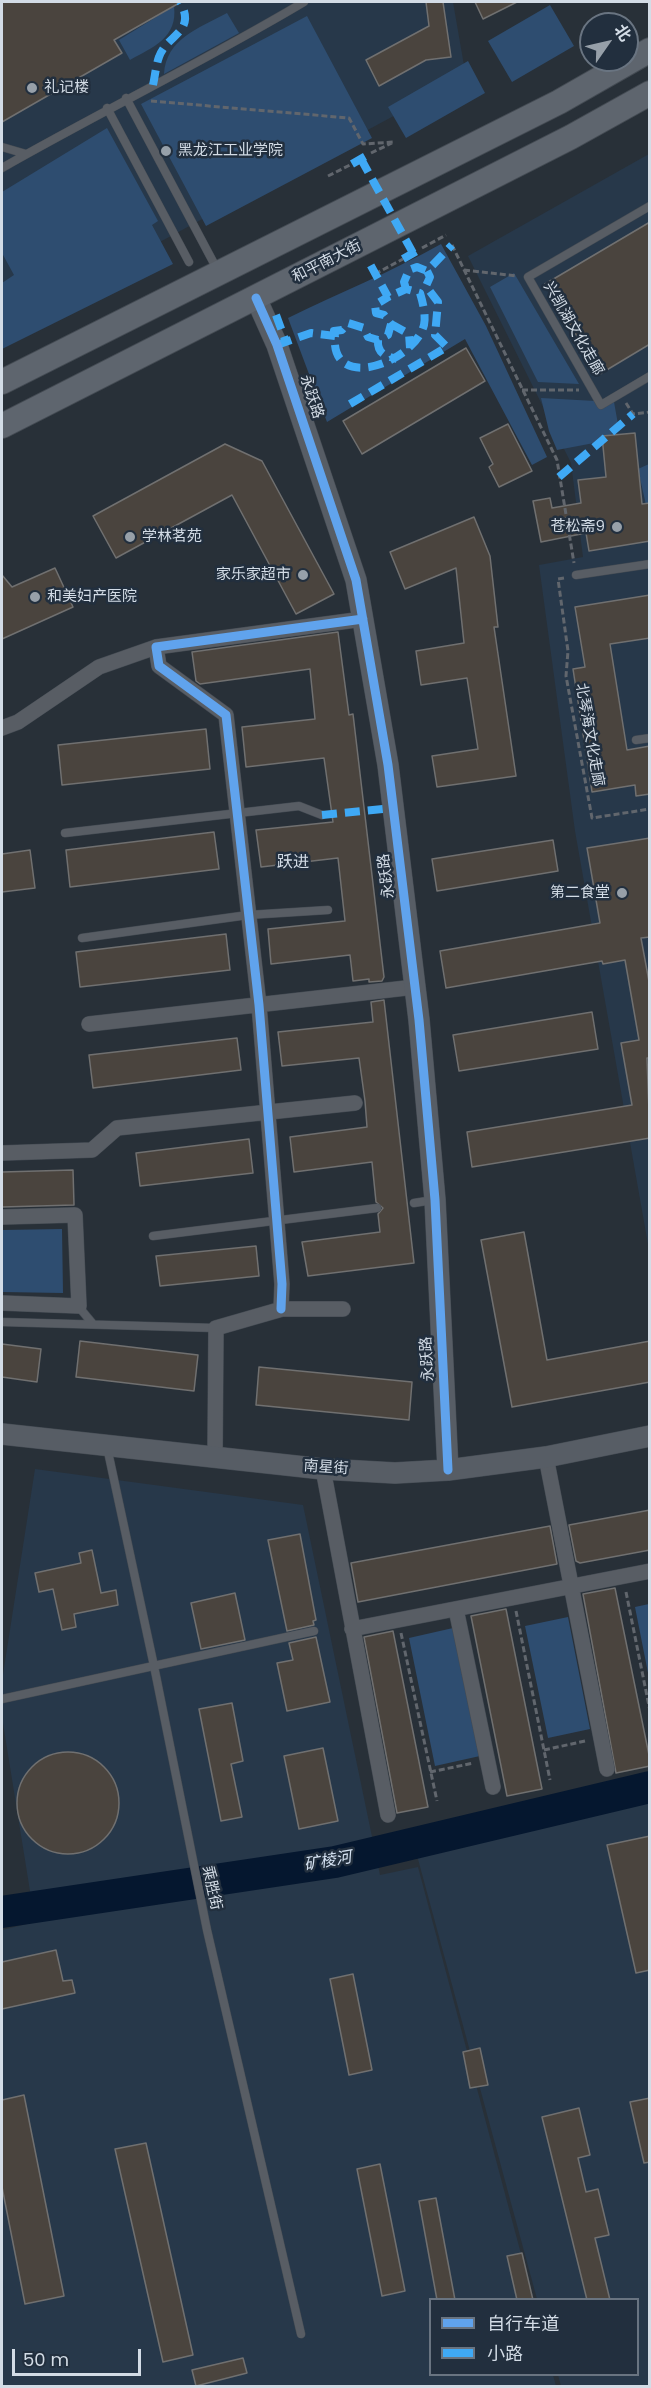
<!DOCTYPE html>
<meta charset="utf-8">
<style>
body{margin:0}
#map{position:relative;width:651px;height:2388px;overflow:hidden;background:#283038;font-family:Poppins,"Noto Sans SC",sans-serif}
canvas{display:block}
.frame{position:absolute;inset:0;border:3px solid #d3dce6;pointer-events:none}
.legend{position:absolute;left:429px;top:2298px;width:210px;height:78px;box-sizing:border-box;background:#222f3e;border:2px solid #697481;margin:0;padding:8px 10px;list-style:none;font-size:18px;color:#d3dce6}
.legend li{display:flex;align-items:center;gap:12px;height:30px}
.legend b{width:30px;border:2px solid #697481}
.north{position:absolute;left:579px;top:12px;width:60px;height:60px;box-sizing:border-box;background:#222f3e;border:2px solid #697481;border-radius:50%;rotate:56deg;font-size:16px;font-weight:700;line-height:24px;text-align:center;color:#d3dce6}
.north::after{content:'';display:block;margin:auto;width:21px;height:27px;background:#97a0a9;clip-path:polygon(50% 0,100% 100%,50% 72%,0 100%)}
.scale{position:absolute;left:12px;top:2349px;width:129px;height:27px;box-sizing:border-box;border:3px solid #d3dce6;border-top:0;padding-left:8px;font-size:18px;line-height:21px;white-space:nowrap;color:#d3dce6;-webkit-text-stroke:4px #222f3e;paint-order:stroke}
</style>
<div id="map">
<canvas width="651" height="2388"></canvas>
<div class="frame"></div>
<ul class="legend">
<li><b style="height:8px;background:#60a3ed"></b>自行车道</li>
<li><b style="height:8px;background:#3fa9f5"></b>小路</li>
</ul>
<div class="north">北</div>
<div class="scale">50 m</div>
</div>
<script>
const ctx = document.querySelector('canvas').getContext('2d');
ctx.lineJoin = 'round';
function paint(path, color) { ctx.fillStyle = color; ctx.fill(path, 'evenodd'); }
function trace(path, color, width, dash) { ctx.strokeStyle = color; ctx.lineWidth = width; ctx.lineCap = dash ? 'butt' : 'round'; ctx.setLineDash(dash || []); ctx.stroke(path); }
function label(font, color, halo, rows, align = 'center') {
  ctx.font = font + ' Poppins,"Noto Sans SC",sans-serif'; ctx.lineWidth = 5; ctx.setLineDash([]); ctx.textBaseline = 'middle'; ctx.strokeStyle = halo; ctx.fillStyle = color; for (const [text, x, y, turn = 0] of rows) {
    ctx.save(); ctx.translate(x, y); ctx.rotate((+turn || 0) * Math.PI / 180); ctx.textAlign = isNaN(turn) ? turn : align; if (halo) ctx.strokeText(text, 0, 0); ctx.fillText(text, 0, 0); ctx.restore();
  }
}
const built = new Path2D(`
 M 2,2 L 453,2 L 466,77 L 2,327 Z
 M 649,154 L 649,1250 L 575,831 L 539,565 L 583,557 L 571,463 L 468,256 Z
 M 35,1469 L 303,1505 L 380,1875 L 418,1867 L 533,2299 L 430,2300 L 430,2374 L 553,2375 L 556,2386 L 2,2386 L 2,1930 L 35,1922 L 2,1717 L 2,1681 Z
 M 649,1801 L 649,2386 L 561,2386 L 558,2375 L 638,2374 L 638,2300 L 537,2299 L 415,1848 Z`);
const green = new Path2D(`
 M 550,5 L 574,46 L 512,82 L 488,41 Z
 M 174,6 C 178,38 153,47 130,60 L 119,40 Z
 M 227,13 L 239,33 L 164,74 C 166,39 199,28 227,13 Z
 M 307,16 L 372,138 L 206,226 L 141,104 Z
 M 468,61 L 485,93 L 406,138 L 388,107 Z
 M 107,128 L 158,221 L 152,225 L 173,264 L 2,349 L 2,283 L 14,275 L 2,253 L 2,192 Z
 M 441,244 L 486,326 L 547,457 L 532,465 L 465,339 L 327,422 L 288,318 C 339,293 391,272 441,244 Z
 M 514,273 L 579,384 L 538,382 L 490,287 Z
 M 541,398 L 614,402 L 619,430 L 594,443 L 557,450 L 549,431 Z
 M 649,464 L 649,505 L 646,505 L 638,469 Z
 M 62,1229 L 63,1293 L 2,1292 L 2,1230 Z
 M 649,1604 L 650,1604 L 649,1678 L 635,1607 Z
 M 568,1617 L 590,1729 L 548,1738 L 525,1626 Z
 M 453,1628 L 480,1756 L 435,1766 L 409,1638 Z`);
const river = new Path2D(`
 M 2,1912 L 335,1862 L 650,1787`);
const building = new Path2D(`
 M 2,2 L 181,2 L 114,40 L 122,53 L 2,122 Z
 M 426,2 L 443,2 L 451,57 L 426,60 L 379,86 L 366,60 L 429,26 Z
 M 475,2 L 517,2 L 483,19 Z
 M 650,222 L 650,344 L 600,374 L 545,284 Z
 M 466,348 L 485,381 L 362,454 L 343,421 Z
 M 508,424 L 532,471 L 499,487 L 489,467 L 493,464 L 480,438 Z
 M 635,433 L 642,504 L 650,503 L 650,541 L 589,551 L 586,533 L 541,542 L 533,501 L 550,498 L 552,508 L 581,503 L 578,480 L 606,477 L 602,436 Z
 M 225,444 L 262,461 L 334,594 L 296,614 L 232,495 L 116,558 L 93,516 Z
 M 474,517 L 490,556 L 498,627 L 494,627 L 516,776 L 437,787 L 432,756 L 478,749 L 467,678 L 421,685 L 416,651 L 464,643 L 456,568 L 405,589 L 390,552 Z
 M 55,568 L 73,607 L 2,639 L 2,575 L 12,587 Z
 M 650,595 L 650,638 L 610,644 L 627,750 L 650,746 L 650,794 L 636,796 L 635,785 L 592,792 L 573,669 L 585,667 L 575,607 Z
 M 338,632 L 349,715 L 353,714 L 384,977 L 382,981 L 369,982 L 369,979 L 353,981 L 350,955 L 271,964 L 268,929 L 345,921 L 338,858 L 261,867 L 256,830 L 333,822 L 324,758 L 246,767 L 242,727 L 315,719 L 310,669 L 200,684 L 196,681 L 192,652 Z
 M 206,729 L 210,769 L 62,785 L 58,745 Z
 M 214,832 L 219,869 L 70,887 L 66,850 Z
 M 650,838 L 650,937 L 641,938 L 650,987 L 650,1058 L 647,1058 L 650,1138 L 472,1167 L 467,1132 L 632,1105 L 621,1043 L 639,1040 L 625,960 L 603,964 L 602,961 L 446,988 L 440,951 L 600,923 L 587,848 Z
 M 553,840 L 558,871 L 437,891 L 432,859 Z
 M 30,850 L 35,888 L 2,892 L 2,854 Z
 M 226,934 L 230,970 L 80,987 L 76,952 Z
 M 384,1000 L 414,1263 L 308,1276 L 302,1242 L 380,1232 L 378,1214 L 383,1208 L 376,1202 L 372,1162 L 294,1172 L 290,1137 L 367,1127 L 365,1101 L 359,1058 L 282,1066 L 278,1032 L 373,1022 L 371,1002 Z
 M 592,1012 L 598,1049 L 459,1071 L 453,1035 Z
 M 237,1038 L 241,1070 L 93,1088 L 89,1055 Z
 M 249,1139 L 253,1173 L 140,1186 L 136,1153 Z
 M 73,1170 L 74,1205 L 2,1207 L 2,1172 Z
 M 524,1232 L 547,1360 L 650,1341 L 650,1382 L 512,1407 L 481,1240 Z
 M 256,1246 L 259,1276 L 160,1286 L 156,1256 Z
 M 80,1341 L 198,1355 L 194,1391 L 76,1377 Z
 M 2,1344 L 41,1349 L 37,1382 L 2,1377 Z
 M 259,1367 L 412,1382 L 409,1420 L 256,1405 Z
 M 650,1510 L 650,1550 L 580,1563 L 576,1561 L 569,1525 Z
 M 550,1526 L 557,1564 L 358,1602 L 351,1563 Z
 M 300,1534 L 316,1620 L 313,1621 L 314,1625 L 287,1631 L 268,1540 Z
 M 92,1550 L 101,1593 L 116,1590 L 118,1605 L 74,1614 L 76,1627 L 62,1630 L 53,1589 L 39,1592 L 35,1573 L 81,1563 L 79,1553 Z
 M 615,1588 L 650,1760 L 650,1766 L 616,1773 L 583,1594 Z
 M 235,1593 L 245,1640 L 201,1649 L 191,1603 Z
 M 506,1609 L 542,1789 L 507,1796 L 471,1616 Z
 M 393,1631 L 428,1807 L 397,1813 L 364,1637 Z
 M 316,1637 L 330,1702 L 287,1711 L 277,1663 L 293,1660 L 289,1643 Z
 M 232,1703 L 243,1761 L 231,1764 L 242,1817 L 221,1821 L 199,1709 Z
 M 323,1748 L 338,1821 L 299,1829 L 284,1756 Z
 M17 1803a51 51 0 1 1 102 0a51 51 0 1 1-102 0Z
 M 650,1836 L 650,1970 L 636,1973 L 607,1845 Z
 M 56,1950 L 63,1981 L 72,1980 L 75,1993 L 2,2009 L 2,1962 Z
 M 353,1974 L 372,2070 L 349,2075 L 330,1979 Z
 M 480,2048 L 488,2085 L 470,2088 L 463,2052 Z
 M 24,2095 L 64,2296 L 25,2304 L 2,2187 L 2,2100 Z
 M 650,2098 L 650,2162 L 644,2163 L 630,2102 Z
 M 579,2108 L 590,2155 L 578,2158 L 586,2192 L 598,2189 L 609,2235 L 595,2238 L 610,2300 L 587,2300 L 542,2117 Z
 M 146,2143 L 193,2355 L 163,2362 L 115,2149 Z
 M 380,2164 L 405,2291 L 382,2296 L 357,2169 Z
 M 436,2198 L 455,2300 L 437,2300 L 419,2201 Z
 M 522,2253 L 533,2300 L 517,2300 L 507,2256 Z
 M 243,2358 L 247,2373 L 196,2386 L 192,2370 Z`);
const path = new Path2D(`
 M 151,101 L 349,118 L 363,144 L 394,142
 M 371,153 L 392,143
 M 328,176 L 352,164
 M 452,245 L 557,460 L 574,563
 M 422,248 L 446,235
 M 464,270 L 517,276
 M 375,274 L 403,259
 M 522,390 L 579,390
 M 626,403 L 633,414 L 650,412
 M 564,578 L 558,579 L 568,651 L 566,676 L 592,818 L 650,809
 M 626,1592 L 650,1711
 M 516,1611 L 550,1780
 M 401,1633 L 437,1801
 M 544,1750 L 585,1741
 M 430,1772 L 474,1763`);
const lane = new Path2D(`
 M 126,98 L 218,271
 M 107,108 L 189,262
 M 2,147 L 26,154
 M 2,168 C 102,111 205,61 304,2
 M 650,206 L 528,277 L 601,405 L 650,376
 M 576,575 L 650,564
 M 636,740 L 650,738
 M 65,833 L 299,806 L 322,815
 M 82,938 L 248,915 L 328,910
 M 414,1203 L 433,1200
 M 153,1236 L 377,1208
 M 78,1306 L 93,1324
 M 2,1322 L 216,1328
 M 107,1447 L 154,1666 L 207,1930 L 301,2334
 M 2,1699 L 314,1631`);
const street = new Path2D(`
 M 2,728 L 18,722 L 99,667 L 156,647
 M 89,1024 L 415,987
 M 2,1153 L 92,1150 L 117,1128 L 355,1103
 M 2,1217 L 75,1215 L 79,1306 L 2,1303
 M 281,1309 L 282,1284 L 259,1005 L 226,715 L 159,666 L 156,647 L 363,619
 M 215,1457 L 216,1328 L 282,1309 L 343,1309
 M 546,1457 L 607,1769
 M 323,1469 L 388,1815
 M 456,1609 L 493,1787
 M 352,1629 L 650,1571`);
const secondary = new Path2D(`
 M 256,298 L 277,345 L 356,580 L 388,765 L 419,1020 L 435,1200 L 448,1470
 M 2,1434 L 323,1469 L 395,1473 L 448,1470 L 546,1457 L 650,1436`);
const primary = new Path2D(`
 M 2,382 L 559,102 L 650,50
 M 2,426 L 571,137 L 650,93`);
const quiet = new Path2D(`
 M 153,85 C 155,76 156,65 159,57 C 167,34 197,32 180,2
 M 361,159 L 413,253
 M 352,164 L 371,153
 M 403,259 L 422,248
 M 406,289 L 404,282 L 409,270 L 417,267 L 427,271
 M 276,315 L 286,342
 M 391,324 L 409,334 L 410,348
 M 335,336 L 334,331 L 342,330 L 348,323 L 364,328 L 368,337 L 378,340 L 388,335 L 391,324 L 384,315 L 376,313 L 375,305 L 388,297
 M 378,340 C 377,354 386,356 397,359
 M 277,345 L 311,333 L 335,336 C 330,393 414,363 424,325 C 426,315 423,303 420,293 L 406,289 L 388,297 L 370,264
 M 350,404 L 447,347 L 435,335 L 438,302 L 426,286 L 430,277 L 427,271 L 452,245
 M 559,477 L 633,414
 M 322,815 L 394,808`);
const cycleway = new Path2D(`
 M 256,298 L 277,345 L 356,580 L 388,765 L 419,1020 L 435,1200 L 448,1470
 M 281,1309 L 282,1284 L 259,1005 L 226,715 L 159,666 L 156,647 L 363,619`);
const markers = [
 [32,88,6,"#97a0a9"],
 [166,151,6,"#97a0a9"],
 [617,527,6,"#97a0a9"],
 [130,537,6,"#97a0a9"],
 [303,575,6,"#97a0a9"],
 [35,597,6,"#97a0a9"],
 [622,893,6,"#97a0a9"]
];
const poiNames = [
 ["礼记楼",44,88],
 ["黑龙江工业学院",178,151],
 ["苍松斋9",605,527,"right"],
 ["学林茗苑",142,537],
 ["家乐家超市",291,575,"right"],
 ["和美妇产医院",47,597],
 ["第二食堂",610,893,"right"]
];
const streetNames = [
 ["和平南大街",327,262,-27],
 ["兴凯湖文化走廊",573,329,60],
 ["永跃路",311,397,72],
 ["北琴海文化走廊",589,735,80],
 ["永跃路",387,876,-97],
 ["永跃路",428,1359,-93],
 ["南星街",326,1468,4],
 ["乘胜街",211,1888,78]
];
const neighbourhoodNames = [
 ["跃进",293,863]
];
const waterNames = [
 ["矿棱河",328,1862,-10]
];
paint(built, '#27384a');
paint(green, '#2e4d70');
trace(river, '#05172f', 32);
paint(building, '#4a443e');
trace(building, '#707070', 1.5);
trace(lane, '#444b53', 9);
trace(street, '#444b53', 16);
trace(secondary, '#444b53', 22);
trace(primary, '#444b53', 26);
trace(path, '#61666d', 3, [6, 3]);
trace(lane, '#585d64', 8);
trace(street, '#585d64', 15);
trace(secondary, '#575d65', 21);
trace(primary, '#5e656e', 24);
trace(quiet, '#3fa9f5', 8, [15, 8]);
trace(cycleway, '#60a3ed', 9);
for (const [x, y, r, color] of markers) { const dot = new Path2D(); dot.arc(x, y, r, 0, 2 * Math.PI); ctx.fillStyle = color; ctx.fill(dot); trace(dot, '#222f3e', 2); }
label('15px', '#d3dce6', '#222f3e', poiNames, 'left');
label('15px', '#d3dce6', '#222f3e', streetNames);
label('16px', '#d3dce6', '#222f3e', neighbourhoodNames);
label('italic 16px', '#d5e2f2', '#222f3e', waterNames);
</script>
